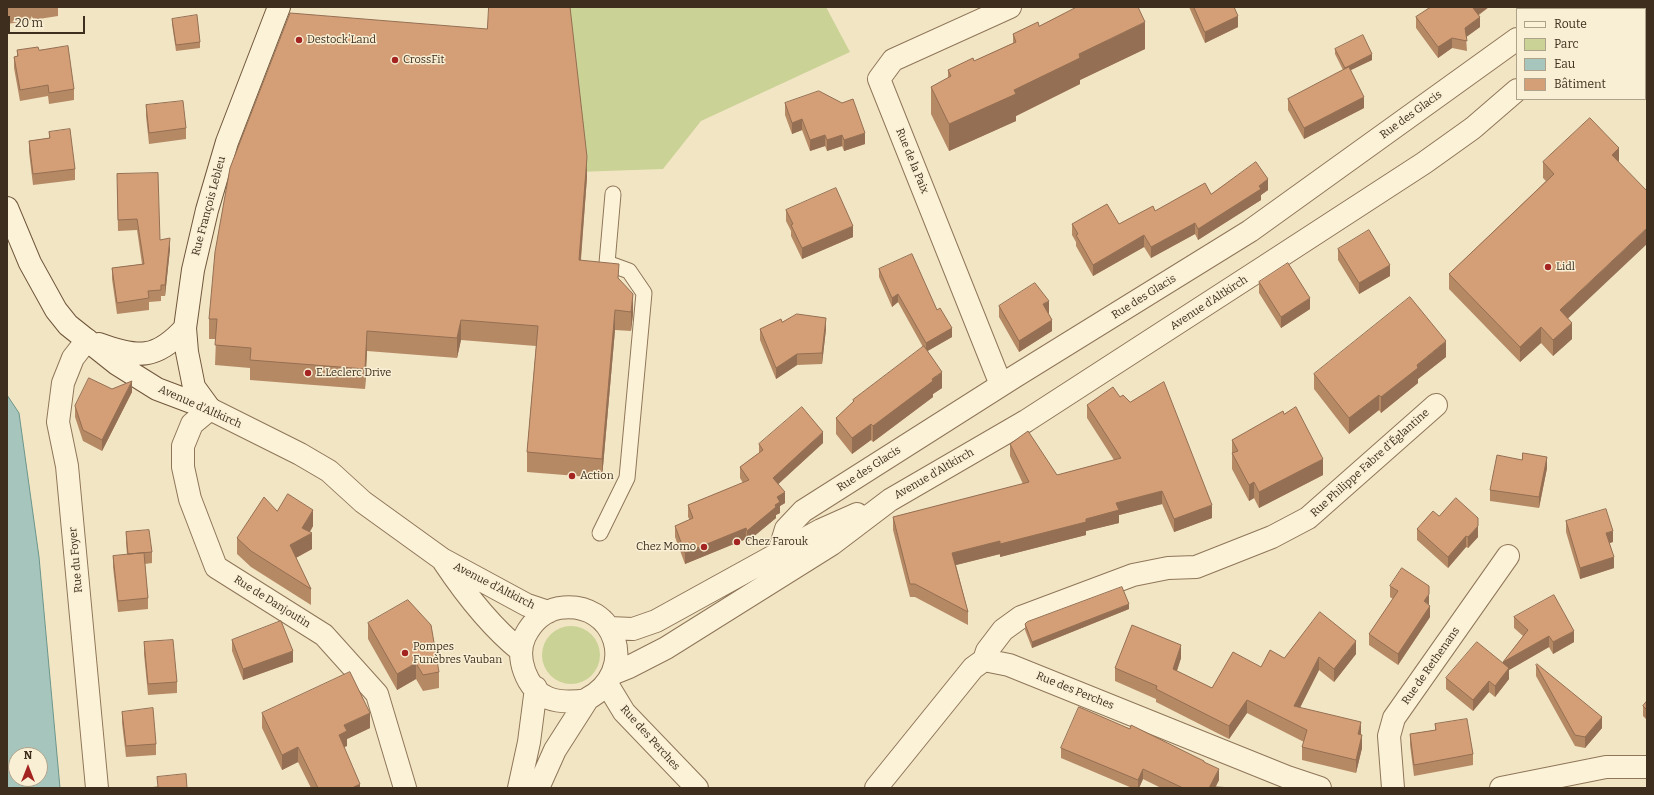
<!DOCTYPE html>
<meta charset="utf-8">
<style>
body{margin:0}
#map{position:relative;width:1654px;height:795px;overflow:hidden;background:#f2e5c4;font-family:Bitter,serif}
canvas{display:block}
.frame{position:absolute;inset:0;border:8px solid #3e2e1d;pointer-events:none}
.legend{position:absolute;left:1516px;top:8px;width:130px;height:92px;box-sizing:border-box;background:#f9efd4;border:1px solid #aea28b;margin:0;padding:5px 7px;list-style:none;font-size:12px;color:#3e2e1d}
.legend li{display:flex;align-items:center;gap:8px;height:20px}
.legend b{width:20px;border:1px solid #aea28b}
.north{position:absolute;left:8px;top:747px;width:40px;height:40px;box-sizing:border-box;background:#f9efd4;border:1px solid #aea28b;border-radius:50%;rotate:0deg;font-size:11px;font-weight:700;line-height:16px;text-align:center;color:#3e2e1d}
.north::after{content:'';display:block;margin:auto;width:14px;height:18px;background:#a42422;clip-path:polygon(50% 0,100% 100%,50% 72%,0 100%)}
.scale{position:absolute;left:8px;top:16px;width:77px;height:18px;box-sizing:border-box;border:2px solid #3e2e1d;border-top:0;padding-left:5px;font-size:12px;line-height:14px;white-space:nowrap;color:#3e2e1d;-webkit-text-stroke:3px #f9efd4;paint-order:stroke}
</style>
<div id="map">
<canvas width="1654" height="795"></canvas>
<div class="frame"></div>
<ul class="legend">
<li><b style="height:5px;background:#fcf2d8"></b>Route</li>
<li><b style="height:11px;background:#cad296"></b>Parc</li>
<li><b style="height:11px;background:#a6c5bd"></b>Eau</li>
<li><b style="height:11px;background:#d49f76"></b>Bâtiment</li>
</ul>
<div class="north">N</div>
<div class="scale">20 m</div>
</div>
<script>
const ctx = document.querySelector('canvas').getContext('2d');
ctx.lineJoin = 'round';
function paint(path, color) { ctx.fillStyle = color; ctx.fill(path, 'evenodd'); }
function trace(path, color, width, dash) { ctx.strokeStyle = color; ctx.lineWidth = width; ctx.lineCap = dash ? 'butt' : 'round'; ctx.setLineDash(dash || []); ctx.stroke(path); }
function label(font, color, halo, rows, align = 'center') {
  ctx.font = font + ' Bitter,serif'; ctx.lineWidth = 3; ctx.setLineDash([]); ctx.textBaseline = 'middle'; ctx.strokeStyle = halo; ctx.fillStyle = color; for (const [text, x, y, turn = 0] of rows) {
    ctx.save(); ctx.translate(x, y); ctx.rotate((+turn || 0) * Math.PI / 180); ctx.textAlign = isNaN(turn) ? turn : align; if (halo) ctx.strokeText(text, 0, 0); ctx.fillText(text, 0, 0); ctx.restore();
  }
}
const green = new Path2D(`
 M 536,7 L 826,7 L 850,52 L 701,121 L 663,169 L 519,174 Z
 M542 655a29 29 0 1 1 58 0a29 29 0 1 1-58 0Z`);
const water = new Path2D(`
 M 7,395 L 19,413 L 39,557 L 60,788 L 8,788 ZM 16,755 L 40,755 L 40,779 L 16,779 Z`);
const service = new Path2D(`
 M 600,533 L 627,478 L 644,293 L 629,271 L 607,263 L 613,194`);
const minor = new Path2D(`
 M 87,340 L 73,358 L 63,383 L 58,422 L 67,466 L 97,788
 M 1001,385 L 879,79 L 893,60 L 1010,7
 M 210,409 L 192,424 L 183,446 L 183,467 L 190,499 L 216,567 L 324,635 L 377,694 L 405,788
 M 778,555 L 786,529 L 803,511 L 1014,377 L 1250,231 L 1517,39
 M 984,660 L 987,651 L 1003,630 L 1021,617 L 1133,575 L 1168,568 L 1196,567 L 1272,537 L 1308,518 L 1436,405
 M 607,684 L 624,712 L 697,788
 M 876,788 L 973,668 L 984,660 L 1009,665 L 1287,777 L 1320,788
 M 1393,788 L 1389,736 L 1394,718 L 1508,556
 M 1501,788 L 1606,767 L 1647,767`);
const tertiary = new Path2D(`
 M 1602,9 L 1604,7
 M 210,409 L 300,454 L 329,471 L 363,502 L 442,559 L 527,605 L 548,612
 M 444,562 C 466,595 490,626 521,651
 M 609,628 L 633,629 L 656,621 L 821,530 L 857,514
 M 614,673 L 629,667 L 666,648 L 832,544 L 890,500 L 1026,421 L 1264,267 L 1424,163 L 1473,128 L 1517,90
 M 519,788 L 529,742 L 536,688
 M 538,788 L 555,750 L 587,700 L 587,699 C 639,672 617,599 559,608 C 544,611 532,622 525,636 C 515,657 526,689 548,698 C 561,703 574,702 587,700`);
const secondary = new Path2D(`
 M 7,208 L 30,263 L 56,310 L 68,325 L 117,364 L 157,389 L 210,409
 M 99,344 C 138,358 156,360 185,328
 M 210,409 L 194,387 L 187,352 L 185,328 L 193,270 L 207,210 L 227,142 L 279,7`);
const wall = new Path2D(`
 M 7,7 L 58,7 L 58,16 L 7,24 Z
 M 1189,7 L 1234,7 L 1238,27 L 1205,43 Z
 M 1431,7 L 1489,7 L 1479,15 L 1480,27 L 1466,37 L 1467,51 L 1452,48 L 1438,58 L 1416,28 L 1416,17 Z
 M 172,19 L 200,42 L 200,48 L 176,51 L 172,24 Z
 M 1039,26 L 1145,49 L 1080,80 L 1080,84 L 1016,116 L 1016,121 L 949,151 L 931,114 L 931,87 L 948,78 L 948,70 L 974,61 L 1013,43 L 1013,34 Z
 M 1335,49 L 1372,60 L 1350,70 L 1364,108 L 1304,139 L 1288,110 L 1288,99 L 1343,70 L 1335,54 Z
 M 17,50 L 39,50 L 74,89 L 74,100 L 49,104 L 48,96 L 20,101 L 14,68 L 14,57 L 17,56 Z
 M 785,103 L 865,144 L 844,151 L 842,146 L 827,151 L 825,146 L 810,151 L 802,130 L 792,134 L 785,115 Z
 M 146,105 L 186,128 L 186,139 L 149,144 L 146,116 Z
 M 1590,118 L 1568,318 L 1572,339 L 1553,356 L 1541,343 L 1520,362 L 1449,289 L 1449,274 L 1546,181 L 1543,178 L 1543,162 Z
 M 49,132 L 75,169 L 75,180 L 33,185 L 29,152 L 29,141 L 49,138 Z
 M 587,177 L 581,260 L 619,279 L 633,314 L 631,331 L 615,330 L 602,478 L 527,472 L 527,452 L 536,346 L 461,340 L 457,358 L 367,351 L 365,389 L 250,380 L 250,368 L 215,365 L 216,339 L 209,339 L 209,319 Z
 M 117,185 L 160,240 L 170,249 L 165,296 L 161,296 L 161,301 L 149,302 L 149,310 L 117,314 L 112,279 L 112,268 L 142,264 L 137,230 L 118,231 Z
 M 1268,190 L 1261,195 L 1261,200 L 1198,240 L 1195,234 L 1151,258 L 1144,247 L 1093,276 L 1076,246 L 1076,242 L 1072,235 L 1072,224 L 1119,224 L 1155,211 L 1211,194 Z
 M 786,210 L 853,237 L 802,259 L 791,236 L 791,231 L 786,221 Z
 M 1338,249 L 1390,276 L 1359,294 L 1338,260 Z
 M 879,269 L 937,310 L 952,337 L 927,351 L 942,388 L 933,394 L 933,397 L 873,442 L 871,440 L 852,454 L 836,434 L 836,418 L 853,403 L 853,400 L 923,347 L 898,302 L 892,307 L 879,277 Z
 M 1259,282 L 1310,309 L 1281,328 L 1259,293 Z
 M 999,306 L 1049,313 L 1048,313 L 1052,331 L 1019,352 L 999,317 Z
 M 782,322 L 826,329 L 822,364 L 797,365 L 776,379 L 760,340 L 760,329 Z
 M 1446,357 L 1418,379 L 1418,383 L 1381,413 L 1379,410 L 1349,434 L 1314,389 L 1314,374 Z
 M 112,389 L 132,392 L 102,451 L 83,441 L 75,417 L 75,406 Z
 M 1087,405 L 1212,518 L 1174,532 L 1162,504 L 1119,515 L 1119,523 L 1086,531 L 1086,535 L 1000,557 L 1000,554 L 956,565 L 968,612 L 968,625 L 915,597 L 910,597 L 893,530 L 893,517 L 1023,484 L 1010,456 L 1010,444 L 1057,475 L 1114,460 L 1087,418 Z
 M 1284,414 L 1323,475 L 1259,508 L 1254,498 L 1249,501 L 1232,469 L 1232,440 Z
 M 823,443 L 778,484 L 785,503 L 780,506 L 780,513 L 776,515 L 776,518 L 747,542 L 746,539 L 685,564 L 675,537 L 675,526 L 690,520 L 688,517 L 688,505 L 743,483 L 740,478 L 740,467 L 759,453 L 759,444 Z
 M 1547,468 L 1539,508 L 1490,501 L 1490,490 Z
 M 277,511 L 313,526 L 310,532 L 312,549 L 296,558 L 311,589 L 311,605 L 251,567 L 237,554 L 237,538 Z
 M 1439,516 L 1478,537 L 1468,548 L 1466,547 L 1448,568 L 1417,540 L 1417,529 Z
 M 1566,521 L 1613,542 L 1609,543 L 1614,568 L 1580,579 L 1566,532 Z
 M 126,532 L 152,552 L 152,563 L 145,564 L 148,598 L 148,609 L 118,612 L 113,567 L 113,556 L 127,555 L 126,543 Z
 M 1390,586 L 1429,605 L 1430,617 L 1398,665 L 1369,645 L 1369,634 L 1393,599 L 1390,597 Z
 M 1129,609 L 1032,648 L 1025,630 L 1025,624 Z
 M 1514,617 L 1574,642 L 1553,654 L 1549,647 L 1509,670 L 1509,679 L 1495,697 L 1489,692 L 1473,711 L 1446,689 L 1446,678 L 1503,663 L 1523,636 L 1514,628 Z
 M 368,623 L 439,672 L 439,688 L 423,691 L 416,679 L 397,690 L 368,639 Z
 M 232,640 L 293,662 L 243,680 L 232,651 Z
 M 144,642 L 177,682 L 177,693 L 148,695 L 144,654 Z
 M 1356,654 L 1334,682 L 1319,670 L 1300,708 L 1361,734 L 1362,748 L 1356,773 L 1302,760 L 1302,747 L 1304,742 L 1247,713 L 1229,739 L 1156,702 L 1156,699 L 1115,681 L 1115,668 L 1181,658 L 1177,671 L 1212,688 L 1261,667 L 1284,658 Z
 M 1536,665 L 1602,728 L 1585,748 L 1575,746 L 1536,676 Z
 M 1647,701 L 1647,720 L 1643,716 L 1643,706 Z
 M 122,712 L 156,744 L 156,755 L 126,757 L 122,723 Z
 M 262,713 L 370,728 L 347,739 L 347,746 L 344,747 L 360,788 L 311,788 L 298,762 L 282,770 L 262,728 Z
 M 1435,724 L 1473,754 L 1473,765 L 1414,776 L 1410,745 L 1410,734 L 1435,730 Z
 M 1061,748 L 1204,763 L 1219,780 L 1215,788 L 1161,788 L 1143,779 L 1139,788 L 1132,788 L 1061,758 Z`);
const shadedWall = new Path2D(`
 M 1475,7 L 1489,7 L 1473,18 L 1473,8 Z
 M 1238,16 L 1238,27 L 1205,43 L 1205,32 Z
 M 1480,17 L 1480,27 L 1465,38 L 1465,28 Z
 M 1145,22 L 1145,49 L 1080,80 L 1080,84 L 1016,116 L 1016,121 L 949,151 L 949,124 L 1014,90 L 1079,54 Z
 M 1452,38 L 1452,48 L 1438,58 L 1438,47 Z
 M 1372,54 L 1372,60 L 1345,73 L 1345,68 Z
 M 1364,97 L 1364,108 L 1304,139 L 1304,128 Z
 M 802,119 L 802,130 L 792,134 L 792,123 Z
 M 865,133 L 865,144 L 844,151 L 844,140 Z
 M 825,135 L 825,146 L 810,151 L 810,140 Z
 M 842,135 L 842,146 L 827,151 L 827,140 Z
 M 1619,148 L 1619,164 L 1612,155 Z
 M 587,157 L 587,177 L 579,280 L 579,260 Z
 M 1268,179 L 1268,190 L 1261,195 L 1261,200 L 1198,240 L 1198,229 Z
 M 1195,223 L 1195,234 L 1151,258 L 1151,247 Z
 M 853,226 L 853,237 L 802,259 L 802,248 Z
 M 1647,228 L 1647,244 L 1560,326 L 1560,310 Z
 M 1144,235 L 1144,247 L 1093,276 L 1093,265 Z
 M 170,238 L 170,249 L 165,296 L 165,285 Z
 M 1390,265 L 1390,276 L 1359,294 L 1359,283 Z
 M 633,294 L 633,314 L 631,331 L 631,312 Z
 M 898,294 L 898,302 L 892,307 L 892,298 Z
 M 1310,298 L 1310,309 L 1281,328 L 1281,317 Z
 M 1049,301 L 1049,313 L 1043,316 L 1043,304 Z
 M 615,310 L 615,330 L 602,478 L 602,459 Z
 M 826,318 L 826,329 L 822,364 L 822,353 Z
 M 461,320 L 461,340 L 457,358 L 457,338 Z
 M 1052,320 L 1052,331 L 1019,352 L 1019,341 Z
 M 1572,323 L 1572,339 L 1553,356 L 1553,340 Z
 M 1541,327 L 1541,343 L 1520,362 L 1520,347 Z
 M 952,328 L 952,337 L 926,352 L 926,343 Z
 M 367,331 L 367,351 L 365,389 L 365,369 Z
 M 1446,341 L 1446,357 L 1418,379 L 1418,383 L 1381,413 L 1381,397 L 1417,365 Z
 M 797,354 L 797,365 L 776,379 L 776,368 Z
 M 942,372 L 942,388 L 933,394 L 933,397 L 873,442 L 873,426 Z
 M 132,381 L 132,392 L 102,451 L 102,440 Z
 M 1379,395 L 1379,410 L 1349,434 L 1349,418 Z
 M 871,424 L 871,440 L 852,454 L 852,438 Z
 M 823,432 L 823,443 L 773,489 L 773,478 Z
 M 1547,457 L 1547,468 L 1539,508 L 1539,497 Z
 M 1323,459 L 1323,475 L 1259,508 L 1259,492 Z
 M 1254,482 L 1254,498 L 1249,501 L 1249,485 Z
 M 1162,491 L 1162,504 L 1119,515 L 1119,523 L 1086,531 L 1086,535 L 1000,557 L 1000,544 L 1086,519 L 1116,503 Z
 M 785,492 L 785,503 L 780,506 L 780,513 L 776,515 L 776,518 L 747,542 L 747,531 L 775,505 L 777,497 Z
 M 1212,505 L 1212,518 L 1174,532 L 1174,519 Z
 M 313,510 L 313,526 L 307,536 L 312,533 L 312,549 L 290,561 L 290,545 L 302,528 Z
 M 1478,526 L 1478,537 L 1468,548 L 1468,537 Z
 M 746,528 L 746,539 L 685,564 L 685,553 Z
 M 1613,531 L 1613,542 L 1606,544 L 1606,533 Z
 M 1466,536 L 1466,547 L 1448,568 L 1448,557 Z
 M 1000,541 L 1000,554 L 952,566 L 952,553 Z
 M 1614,557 L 1614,568 L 1580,579 L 1580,568 Z
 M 1429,594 L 1429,605 L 1424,601 Z
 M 1129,604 L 1129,609 L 1032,648 L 1032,642 Z
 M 1430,606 L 1430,617 L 1398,665 L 1398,654 Z
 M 1574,631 L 1574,642 L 1553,654 L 1553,642 Z
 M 1549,636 L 1549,647 L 1509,670 L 1509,679 L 1495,697 L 1495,686 L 1503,673 L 1503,662 Z
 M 1356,641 L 1356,654 L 1334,682 L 1334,669 Z
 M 1181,645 L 1181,658 L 1173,682 L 1173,669 Z
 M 293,651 L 293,662 L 243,680 L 243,669 Z
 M 1319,657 L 1319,670 L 1294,719 L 1294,706 Z
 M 416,663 L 416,679 L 397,690 L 397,674 Z
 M 1489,681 L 1489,692 L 1473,711 L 1473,700 Z
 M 1247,700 L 1247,713 L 1229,739 L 1229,726 Z
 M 370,713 L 370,728 L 347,739 L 347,746 L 339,749 L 339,735 L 344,725 Z
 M 1602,717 L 1602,728 L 1585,748 L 1585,737 Z
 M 1361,722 L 1361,735 L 1358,734 Z
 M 1362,735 L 1362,748 L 1356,773 L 1356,760 Z
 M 298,747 L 298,762 L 282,770 L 282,755 Z
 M 1143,769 L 1143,779 L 1139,788 L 1138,788 L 1138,780 Z
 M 1219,769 L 1219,780 L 1215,788 L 1209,788 Z
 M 360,784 L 360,788 L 352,788 Z`);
const building = new Path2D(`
 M 489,7 L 570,7 L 587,157 L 579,260 L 619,264 L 618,278 L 633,294 L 631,312 L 615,310 L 602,459 L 527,452 L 538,326 L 461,320 L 457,338 L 367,331 L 365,369 L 250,360 L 251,348 L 215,345 L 217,319 L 209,319 L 215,252 L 230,168 L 290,13 L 487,29 Z
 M 1077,7 L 1138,7 L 1145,22 L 1079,54 L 1080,58 L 1014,90 L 1016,94 L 949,124 L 931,87 L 951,76 L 948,70 L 973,58 L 974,61 L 1016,42 L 1013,34 L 1038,22 L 1039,26 Z
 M 1194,7 L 1234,7 L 1238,16 L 1205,32 Z
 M 1431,7 L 1475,7 L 1473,8 L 1480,17 L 1465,28 L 1467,41 L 1452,38 L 1438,47 L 1416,17 Z
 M 197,15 L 200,42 L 176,45 L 172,19 Z
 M 1363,35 L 1372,54 L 1345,68 L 1335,49 Z
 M 68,46 L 74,89 L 49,93 L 48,85 L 20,90 L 14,57 L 18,56 L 17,50 L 38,47 L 39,50 Z
 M 1349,67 L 1364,97 L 1304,128 L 1288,99 Z
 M 819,91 L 842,103 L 853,99 L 865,133 L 844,140 L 842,135 L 827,140 L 825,135 L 810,140 L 802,119 L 792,123 L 785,103 Z
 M 183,101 L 186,128 L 149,133 L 146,105 Z
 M 1590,118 L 1619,148 L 1612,155 L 1647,191 L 1647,228 L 1560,310 L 1572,323 L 1553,340 L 1541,327 L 1520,347 L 1449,274 L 1554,174 L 1543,162 Z
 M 70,129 L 75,169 L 33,174 L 29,141 L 50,138 L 49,132 Z
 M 1256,162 L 1268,179 L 1259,186 L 1261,189 L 1198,229 L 1195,223 L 1151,247 L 1144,235 L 1093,265 L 1076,235 L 1078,234 L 1072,224 L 1107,204 L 1119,224 L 1153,206 L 1155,211 L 1205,183 L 1211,194 Z
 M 158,173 L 160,240 L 170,238 L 165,285 L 161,285 L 161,290 L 148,291 L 149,298 L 117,303 L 112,268 L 144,264 L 137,219 L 118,220 L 117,174 Z
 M 836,188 L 853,226 L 802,248 L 791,225 L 793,224 L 786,210 Z
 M 1369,230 L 1390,265 L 1359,283 L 1338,249 Z
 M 912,254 L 937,310 L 940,308 L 952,328 L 926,343 L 898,294 L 892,298 L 879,269 Z
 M 1288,263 L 1310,298 L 1281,317 L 1259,282 Z
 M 1035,283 L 1049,301 L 1043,304 L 1052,320 L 1019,341 L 999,306 Z
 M 1410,297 L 1446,341 L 1417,365 L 1418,368 L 1381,397 L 1379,395 L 1349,418 L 1314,374 Z
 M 797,314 L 826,318 L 822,353 L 797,354 L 776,368 L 760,329 L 781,319 L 782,322 Z
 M 924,346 L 942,372 L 932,379 L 933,381 L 873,426 L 871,424 L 852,438 L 836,418 L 854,401 L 853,400 Z
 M 89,378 L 112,389 L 132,381 L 102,440 L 83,430 L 75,406 Z
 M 1164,382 L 1212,505 L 1174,519 L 1162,491 L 1116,503 L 1119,510 L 1086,519 L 1086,522 L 1000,544 L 1000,541 L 952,553 L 968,612 L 915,584 L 910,584 L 893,517 L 1029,482 L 1010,444 L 1028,431 L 1057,475 L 1121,458 L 1087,405 L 1113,387 L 1120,397 L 1123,395 L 1130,402 Z
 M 802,407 L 823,432 L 773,478 L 785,492 L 777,497 L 780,502 L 775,505 L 776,507 L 747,531 L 746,528 L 685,553 L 675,526 L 693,518 L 688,505 L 749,480 L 740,467 L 763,450 L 759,444 Z
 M 1296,407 L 1323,459 L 1259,492 L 1254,482 L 1249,485 L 1232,453 L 1238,451 L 1232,440 L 1283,411 L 1284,414 Z
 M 1523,453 L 1547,457 L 1539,497 L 1490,490 L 1497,455 L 1522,460 Z
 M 288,494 L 313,510 L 302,528 L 312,533 L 290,545 L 311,589 L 251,551 L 237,538 L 264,497 L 277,511 Z
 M 1456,498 L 1478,518 L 1478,526 L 1468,537 L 1466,536 L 1448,557 L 1417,529 L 1433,511 L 1439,516 Z
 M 1606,509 L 1613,531 L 1606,533 L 1614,557 L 1580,568 L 1566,521 Z
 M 149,530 L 152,552 L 128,554 L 126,532 Z
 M 144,553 L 148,598 L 118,601 L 113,556 Z
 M 1402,568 L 1429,586 L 1429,594 L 1424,601 L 1430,606 L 1398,654 L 1369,634 L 1398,591 L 1390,586 Z
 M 1122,587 L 1129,604 L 1032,642 L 1025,624 L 1027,622 Z
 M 1554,595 L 1574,631 L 1553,642 L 1549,636 L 1503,662 L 1528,630 L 1514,617 Z
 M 408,600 L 431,625 L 439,672 L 423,675 L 416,663 L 397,674 L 368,623 Z
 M 1320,612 L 1356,641 L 1334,669 L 1319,657 L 1294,706 L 1361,722 L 1358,734 L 1362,735 L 1356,760 L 1302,747 L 1307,730 L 1247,700 L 1229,726 L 1156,689 L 1157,686 L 1115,668 L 1132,625 L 1181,645 L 1173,669 L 1212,688 L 1233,652 L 1261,667 L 1270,650 L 1284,658 Z
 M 281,621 L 293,651 L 243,669 L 232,640 Z
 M 173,640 L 177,682 L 148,684 L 144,642 Z
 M 1477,642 L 1509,668 L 1495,686 L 1489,681 L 1473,700 L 1446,678 Z
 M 1537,664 L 1602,717 L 1585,737 L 1575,735 L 1536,665 Z
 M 350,672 L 370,713 L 344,725 L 347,731 L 339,735 L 360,784 L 352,788 L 318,788 L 298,747 L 282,755 L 262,713 Z
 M 1647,701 L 1647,710 L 1643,706 Z
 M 1079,707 L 1130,729 L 1131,725 L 1204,761 L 1204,762 L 1219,769 L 1209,788 L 1183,788 L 1143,769 L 1138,780 L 1061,748 Z
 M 153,708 L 156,744 L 126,746 L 122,712 Z
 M 1467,719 L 1473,754 L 1414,765 L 1410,734 L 1436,730 L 1435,724 Z
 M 186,774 L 187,788 L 148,788 L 158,787 L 157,777 Z
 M 1216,787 L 1234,788 L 1216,788 Z`);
const markers = [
 [299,40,4,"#a42422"],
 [395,60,4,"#a42422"],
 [1548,267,4,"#a42422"],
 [308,373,4,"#a42422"],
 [572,476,4,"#a42422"],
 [737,542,4,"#a42422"],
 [704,547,4,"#a42422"],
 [405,653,4,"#a42422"]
];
const poiNames = [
 ["Destock'Land",307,40],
 ["CrossFit",403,60],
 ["Lidl",1556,267],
 ["E.Leclerc Drive",316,373],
 ["Action",580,476],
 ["Chez Farouk",745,542],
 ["Chez Momo",696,547,"right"],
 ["Pompes",413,647],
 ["Funèbres Vauban",413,660]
];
const streetNames = [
 ["Rue des Glacis",1411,115,-36],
 ["Rue de la Paix",912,161,68],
 ["Rue François Lebleu",209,206,-75],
 ["Rue des Glacis",1144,297,-32],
 ["Avenue d'Altkirch",1209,303,-33],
 ["Avenue d'Altkirch",200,407,24],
 ["Rue Philippe Fabre d'Églantine",1370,463,-42],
 ["Rue des Glacis",869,469,-33],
 ["Avenue d'Altkirch",934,474,-30],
 ["Rue du Foyer",76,560,-95],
 ["Avenue d'Altkirch",494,586,27],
 ["Rue de Danjoutin",272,602,32],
 ["Rue de Rethenans",1431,666,-55],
 ["Rue des Perches",1075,691,22],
 ["Rue des Perches",650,738,48]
];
paint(green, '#cad296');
paint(water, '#a6c5bd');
trace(water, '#6b958b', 1);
trace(service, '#8f7658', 17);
trace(minor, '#8f7658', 24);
trace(tertiary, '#8f7658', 24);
trace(secondary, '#71573b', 24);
trace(service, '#fcf2d8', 15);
trace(minor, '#fcf2d8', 22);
trace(tertiary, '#fcf2d8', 22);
trace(secondary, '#fcf2d8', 22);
paint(wall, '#b68965');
paint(shadedWall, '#946f53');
paint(building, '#d49f76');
trace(building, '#946f53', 1);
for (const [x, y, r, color] of markers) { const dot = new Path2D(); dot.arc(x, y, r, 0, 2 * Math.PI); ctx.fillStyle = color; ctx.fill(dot); trace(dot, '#f9efd4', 1.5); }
label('11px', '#3e2e1d', '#f9efd4', poiNames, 'left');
label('11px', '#3e2e1d', '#f9efd4', streetNames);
</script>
